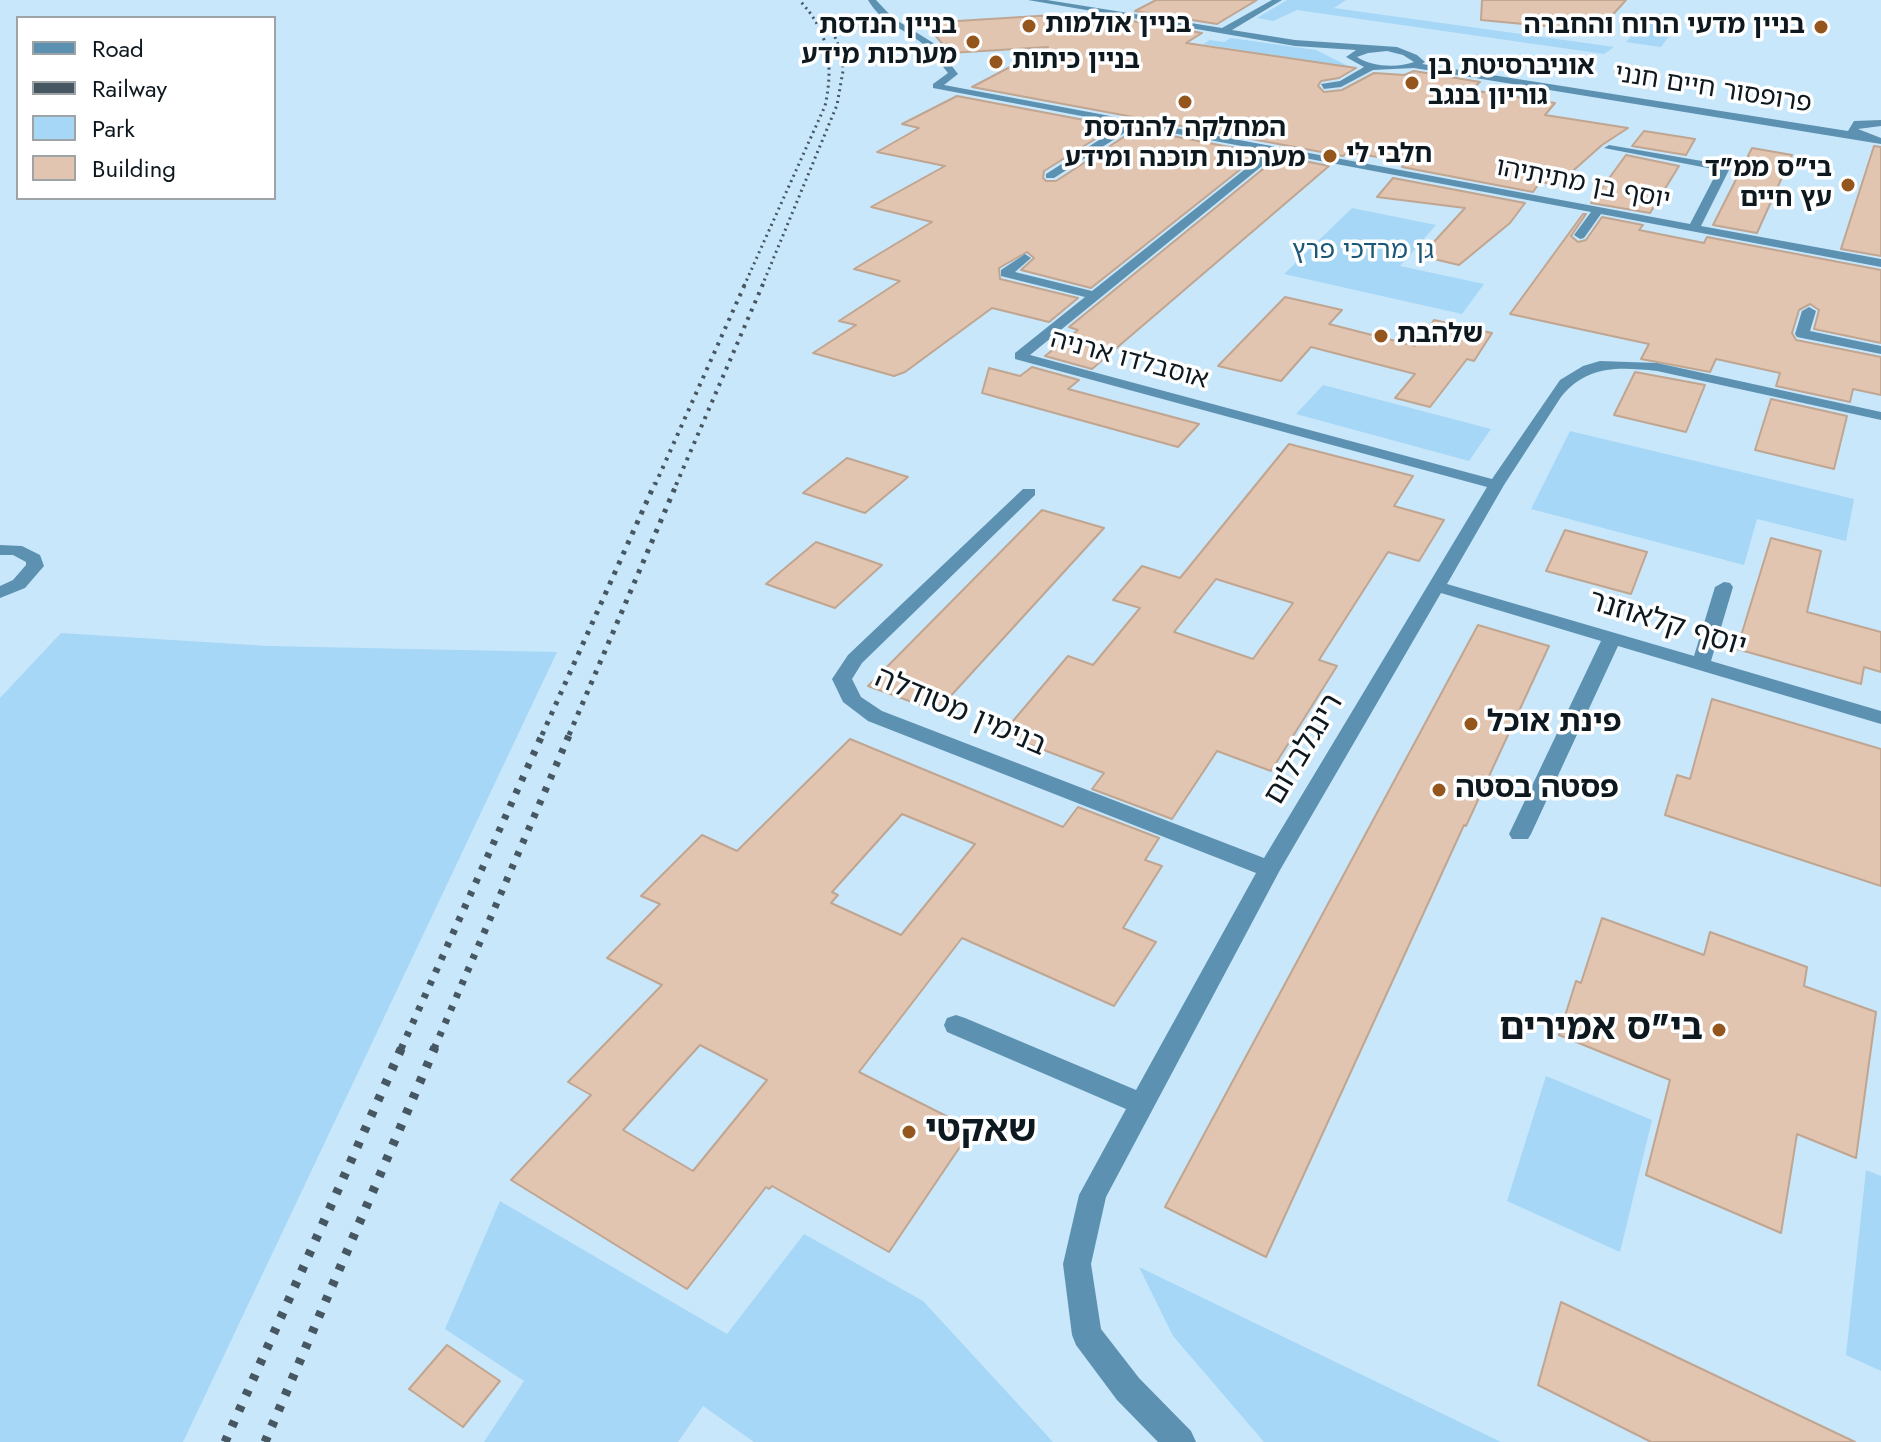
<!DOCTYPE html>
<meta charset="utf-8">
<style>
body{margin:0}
#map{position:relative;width:1881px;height:1442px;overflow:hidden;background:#c8e7fb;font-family:Jost,sans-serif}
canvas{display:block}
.legend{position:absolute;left:16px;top:16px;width:260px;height:184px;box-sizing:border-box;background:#fff;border:2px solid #9ea3a5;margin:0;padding:10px 14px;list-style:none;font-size:24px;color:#0d181f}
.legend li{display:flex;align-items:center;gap:16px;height:40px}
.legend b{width:40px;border:2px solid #9ea3a5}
</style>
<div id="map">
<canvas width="1881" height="1442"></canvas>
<ul class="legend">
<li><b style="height:10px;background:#5d91b1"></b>Road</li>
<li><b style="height:10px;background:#465762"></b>Railway</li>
<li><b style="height:22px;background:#a6d7f7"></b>Park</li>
<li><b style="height:22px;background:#e1c5b0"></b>Building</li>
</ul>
</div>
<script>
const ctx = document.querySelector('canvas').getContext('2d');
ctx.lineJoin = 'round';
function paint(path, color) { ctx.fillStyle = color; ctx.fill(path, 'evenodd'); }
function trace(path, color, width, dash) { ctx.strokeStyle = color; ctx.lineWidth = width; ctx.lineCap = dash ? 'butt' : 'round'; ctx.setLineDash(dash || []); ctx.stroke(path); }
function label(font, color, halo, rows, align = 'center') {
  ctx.font = font + ' Jost,"Noto Sans Hebrew",sans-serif'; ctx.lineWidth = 7; ctx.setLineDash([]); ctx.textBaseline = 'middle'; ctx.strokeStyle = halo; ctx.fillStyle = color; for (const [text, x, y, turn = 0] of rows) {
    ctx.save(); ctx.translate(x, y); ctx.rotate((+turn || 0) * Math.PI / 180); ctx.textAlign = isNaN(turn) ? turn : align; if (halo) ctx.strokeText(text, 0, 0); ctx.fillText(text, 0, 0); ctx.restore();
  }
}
const green = new Path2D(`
 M 1287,0 L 1346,0 L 1334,8 L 1614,47 L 1604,54 L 1297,10 L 1273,21 L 1257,18 Z
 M 1645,21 L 1677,25 L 1661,47 L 1626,42 Z
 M 1231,38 L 1316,50 L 1352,68 L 1203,44 L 1210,40 L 1224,42 Z
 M 1352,208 L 1436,225 L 1400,266 L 1484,284 L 1462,314 L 1284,274 Z
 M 1323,385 L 1491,429 L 1469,461 L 1296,414 Z
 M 1570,431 L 1854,499 L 1846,541 L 1757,519 L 1744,565 L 1531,509 Z
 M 61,633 L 268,646 L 557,652 L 183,1442 L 0,1442 L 0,698 Z
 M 1546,1076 L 1652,1120 L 1620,1252 L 1507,1201 Z
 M 1866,1170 L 1881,1176 L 1881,1371 L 1846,1355 Z
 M 500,1201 L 727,1334 L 804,1234 L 923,1301 L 1053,1442 L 754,1442 L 703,1406 L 678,1442 L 484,1442 L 524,1381 L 445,1329 Z
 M 1139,1267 L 1501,1442 L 1264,1442 L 1173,1336 Z`);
const building = new Path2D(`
 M 1156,0 L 1257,0 L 1217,24 L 1135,11 Z
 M 1482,0 L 1626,0 L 1598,31 L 1481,20 Z
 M 1054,15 L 1071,35 L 1088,26 L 1108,25 L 1120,19 L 1202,33 L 1186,43 L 1356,68 L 1339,78 L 1321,81 L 1318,86 L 1324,92 L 1342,90 L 1374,73 L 1404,75 L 1414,71 L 1480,82 L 1471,90 L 1555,103 L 1545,115 L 1628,128 L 1602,145 L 1557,185 L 1540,182 L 1533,192 L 1402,167 L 1407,162 L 1348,152 L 1343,156 L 972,87 L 1048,47 L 950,53 L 925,23 Z
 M 957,96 L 1116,126 L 1044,171 L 1043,178 L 1046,181 L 1056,181 L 1136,129 L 1261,153 L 1091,288 L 1021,270 L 1034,258 L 1027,252 L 999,268 L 1000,279 L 1078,298 L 1049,322 L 992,308 L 905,372 L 894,376 L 813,353 L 856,325 L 839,321 L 900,281 L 854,269 L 932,222 L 871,207 L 945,166 L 877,152 L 919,128 L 902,124 Z
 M 1644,131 L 1695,139 L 1686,155 L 1632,146 Z
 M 1874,146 L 1881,147 L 1881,256 L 1841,249 Z
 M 1752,148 L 1792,155 L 1757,233 L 1713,225 Z
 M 1626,155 L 1679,166 L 1650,213 L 1591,203 Z
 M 1279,156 L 1329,166 L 1092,369 L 1045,356 L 1078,330 L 1069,327 Z
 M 1393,178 L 1525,203 L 1510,223 L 1459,265 L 1421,256 L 1465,208 L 1377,197 Z
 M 1583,214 L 1586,214 L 1571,236 L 1578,242 L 1586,240 L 1602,217 L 1643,225 L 1639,230 L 1704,243 L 1707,237 L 1881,270 L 1881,343 L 1814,329 L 1819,310 L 1810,304 L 1799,310 L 1792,333 L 1796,340 L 1881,357 L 1881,395 L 1853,389 L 1850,402 L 1776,386 L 1780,373 L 1716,359 L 1710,372 L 1641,359 L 1649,344 L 1510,314 Z
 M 1285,297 L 1342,310 L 1329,324 L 1415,346 L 1434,320 L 1492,333 L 1474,361 L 1467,359 L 1430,407 L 1395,398 L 1415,374 L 1311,347 L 1281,381 L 1218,366 Z
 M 1032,367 L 1079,380 L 1068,389 L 1199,424 L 1178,447 L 982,393 L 989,368 L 1020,376 Z
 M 1635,372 L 1705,385 L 1686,432 L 1614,415 Z
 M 1771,399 L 1847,416 L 1834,469 L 1755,450 Z
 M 1289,444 L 1413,476 L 1394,506 L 1444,520 L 1419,561 L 1388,552 L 1319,660 L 1337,666 L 1271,771 L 1217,751 L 1172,819 L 1092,789 L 1104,773 L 1002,734 L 1068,656 L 1093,665 L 1140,608 L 1113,600 L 1142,566 L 1180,578 ZM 1216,579 L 1293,603 L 1253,659 L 1174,632 Z
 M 847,458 L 908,477 L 865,513 L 803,493 Z
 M 1042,510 L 1104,528 L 937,711 L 868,686 Z
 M 1565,530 L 1647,552 L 1631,594 L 1546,571 Z
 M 1771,538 L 1821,551 L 1807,612 L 1881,632 L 1881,672 L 1864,667 L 1861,684 L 1737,649 Z
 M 816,542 L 882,565 L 835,608 L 766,584 Z
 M 1478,625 L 1549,646 L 1466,826 L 1464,825 L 1266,1257 L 1165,1207 Z
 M 1712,699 L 1881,749 L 1881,886 L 1665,815 L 1677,775 L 1690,779 Z
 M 850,739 L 1063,827 L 1078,807 L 1159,838 L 1145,860 L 1162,866 L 1123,928 L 1156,942 L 1114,1006 L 962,938 L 859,1072 L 972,1129 L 889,1252 L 772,1186 L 769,1189 L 766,1187 L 687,1289 L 511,1180 L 591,1095 L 568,1082 L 662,985 L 607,958 L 660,904 L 641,896 L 702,835 L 737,851 ZM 902,814 L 975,844 L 901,935 L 831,903 L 838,895 L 832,892 ZM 700,1045 L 767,1080 L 693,1171 L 623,1130 Z
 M 1602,918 L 1704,955 L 1710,932 L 1807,967 L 1804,986 L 1876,1012 L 1856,1158 L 1797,1134 L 1781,1233 L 1646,1175 L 1670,1080 L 1559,1035 L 1576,981 L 1581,983 Z
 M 1561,1302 L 1855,1442 L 1651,1442 L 1538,1385 Z
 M 447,1345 L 500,1381 L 463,1427 L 409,1389 Z`);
const minor = new Path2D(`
 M 868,0 L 876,0 L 893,18 L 935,44 L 958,74 L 944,85 L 1690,224 L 1718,170 L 1604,148 L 1609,145 L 1725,165 L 1730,168 L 1701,226 L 1881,259 L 1881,267 L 1601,214 L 1584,238 L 1580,239 L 1574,235 L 1591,212 L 1278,153 L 1030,355 L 1492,479 L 1560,380 L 1583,366 L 1600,361 L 1657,363 L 1881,412 L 1881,420 L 1657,371 C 1618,367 1587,365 1561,397 L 1504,485 L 1447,584 L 1694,656 L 1715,587 L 1724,582 L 1730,583 L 1733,587 L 1711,661 L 1881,711 L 1881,724 L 1618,646 L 1531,834 L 1528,839 L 1512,839 L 1509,834 L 1601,641 L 1441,593 L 1280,870 L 1106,1197 L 1091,1264 L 1101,1329 L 1139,1378 L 1191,1431 L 1196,1442 L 1158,1442 L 1117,1400 L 1076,1345 L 1072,1335 L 1063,1264 L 1079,1195 L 1126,1109 L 947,1032 L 944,1025 L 947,1018 L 956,1015 L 965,1018 L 1136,1090 L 1256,873 L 868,721 L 843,702 L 832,679 L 848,655 L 1023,489 L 1035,489 L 1035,495 L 862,663 L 852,679 L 861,697 L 882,711 L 1264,858 L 1487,487 L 1015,359 L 1015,353 L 1085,297 L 1001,276 L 1001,270 L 1025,254 L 1031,258 L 1015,272 L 1092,291 L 1268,151 L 1135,126 L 1054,178 L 1046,178 L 1046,174 L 1124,124 L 933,88 L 933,84 L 948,73 C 940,63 933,51 923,44 C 903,28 881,23 868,0 Z
 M 1028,0 L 1047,0 L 1222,28 L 1272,0 L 1282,0 L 1232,30 L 1295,40 L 1397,47 L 1417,55 L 1425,62 L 1422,64 L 1848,131 L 1854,121 L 1881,120 L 1881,126 L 1858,129 L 1881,138 L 1881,144 L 1414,68 L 1373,70 L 1341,87 L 1324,89 L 1321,84 L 1340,81 L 1364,67 L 1346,57 L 1356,50 L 1295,46 ZM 1387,51 L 1403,55 L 1414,62 C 1398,68 1371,67 1357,57 L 1368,53 Z
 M 1809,307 L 1816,311 L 1810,331 L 1881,346 L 1881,354 L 1797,337 L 1795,334 L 1802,311 Z
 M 0,545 L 22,546 L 40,555 L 44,566 L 25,588 L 0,598 L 0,586 L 13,580 L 26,565 L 26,562 L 13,555 L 0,555 Z`);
const railFar4 = new Path2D(`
 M 744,286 L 825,106 C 834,65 829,31 799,0
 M 762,286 L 837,105 L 843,71 L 842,54 L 828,20`);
const railFar3 = new Path2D(`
 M 655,485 L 745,284
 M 676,485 L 763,284`);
const railFar2 = new Path2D(`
 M 542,735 L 655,483
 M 569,735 L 677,483`);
const railFar1 = new Path2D(`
 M 401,1049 L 543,733
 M 434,1049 L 570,733`);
const rail = new Path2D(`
 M 225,1442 L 402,1047
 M 265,1442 L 435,1047`);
const markers = [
 [1029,26,8,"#95561d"],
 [1821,27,8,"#95561d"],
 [973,42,8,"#95561d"],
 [996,62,8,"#95561d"],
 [1412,83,8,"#95561d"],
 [1185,102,8,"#95561d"],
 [1330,156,8,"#95561d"],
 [1848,185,8,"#95561d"],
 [1381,336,8,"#95561d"],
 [1471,724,8,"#95561d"],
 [1439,790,8,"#95561d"],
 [1719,1030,8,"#95561d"],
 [909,1132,8,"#95561d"]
];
const farPoinames = [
 ["בניין אולמות",1045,26],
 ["בניין הנדסת",957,27,"right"],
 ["מערכות מידע",957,57,"right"],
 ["בניין מדעי הרוח והחברה",1805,27,"right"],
 ["בניין כיתות",1012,62],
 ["אוניברסיטת בן",1428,68],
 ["גוריון בנגב",1428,98],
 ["המחלקה להנדסת",1185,130,"center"],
 ["מערכות תוכנה ומידע",1185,160,"center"],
 ["חלבי לי",1346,156],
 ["בי\"ס ממ\"ד",1832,170,"right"],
 ["עץ חיים",1832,200,"right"],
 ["שלהבת",1397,336]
];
const farStreetnames = [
 ["פרופסור חיים חנני",1713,90,9],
 ["יוסף בן מתיתיהו",1583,185,11],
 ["אוסבלדו ארניה",1129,361,15]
];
const farParknames = [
 ["גן מרדכי פרץ",1363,252]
];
const streetNames = [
 ["יוסף קלאוזנר",1667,625,17],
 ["בנימין מטודלה",960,713,23],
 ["רינגלבלום",1305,750,-59]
];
const poiNames = [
 ["פינת אוכל",1487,724],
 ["פסטה בסטה",1455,790]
];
const nearPoinames = [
 ["בי\"ס אמירים",1703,1030],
 ["שאקטי",925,1132,"left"]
];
paint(green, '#a6d7f7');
paint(building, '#e1c5b0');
trace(building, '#c0a591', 2);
paint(minor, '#5d91b1');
trace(railFar4, '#465762', 3, [2, 4]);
trace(railFar3, '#465762', 4, [3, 6]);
trace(railFar2, '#465762', 5, [4, 7]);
trace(railFar1, '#465762', 7, [5, 9]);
trace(rail, '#465762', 9, [6, 11]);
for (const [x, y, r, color] of markers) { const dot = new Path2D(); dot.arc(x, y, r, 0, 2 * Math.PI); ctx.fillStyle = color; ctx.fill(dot); trace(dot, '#fff', 3); }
label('bold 26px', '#0d181f', '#fff', farPoinames, 'left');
label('26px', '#0d181f', '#fff', farStreetnames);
label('26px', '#1d5778', '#fff', farParknames);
label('30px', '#0d181f', '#fff', streetNames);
label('bold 30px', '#0d181f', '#fff', poiNames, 'left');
label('bold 36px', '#0d181f', '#fff', nearPoinames, 'right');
</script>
